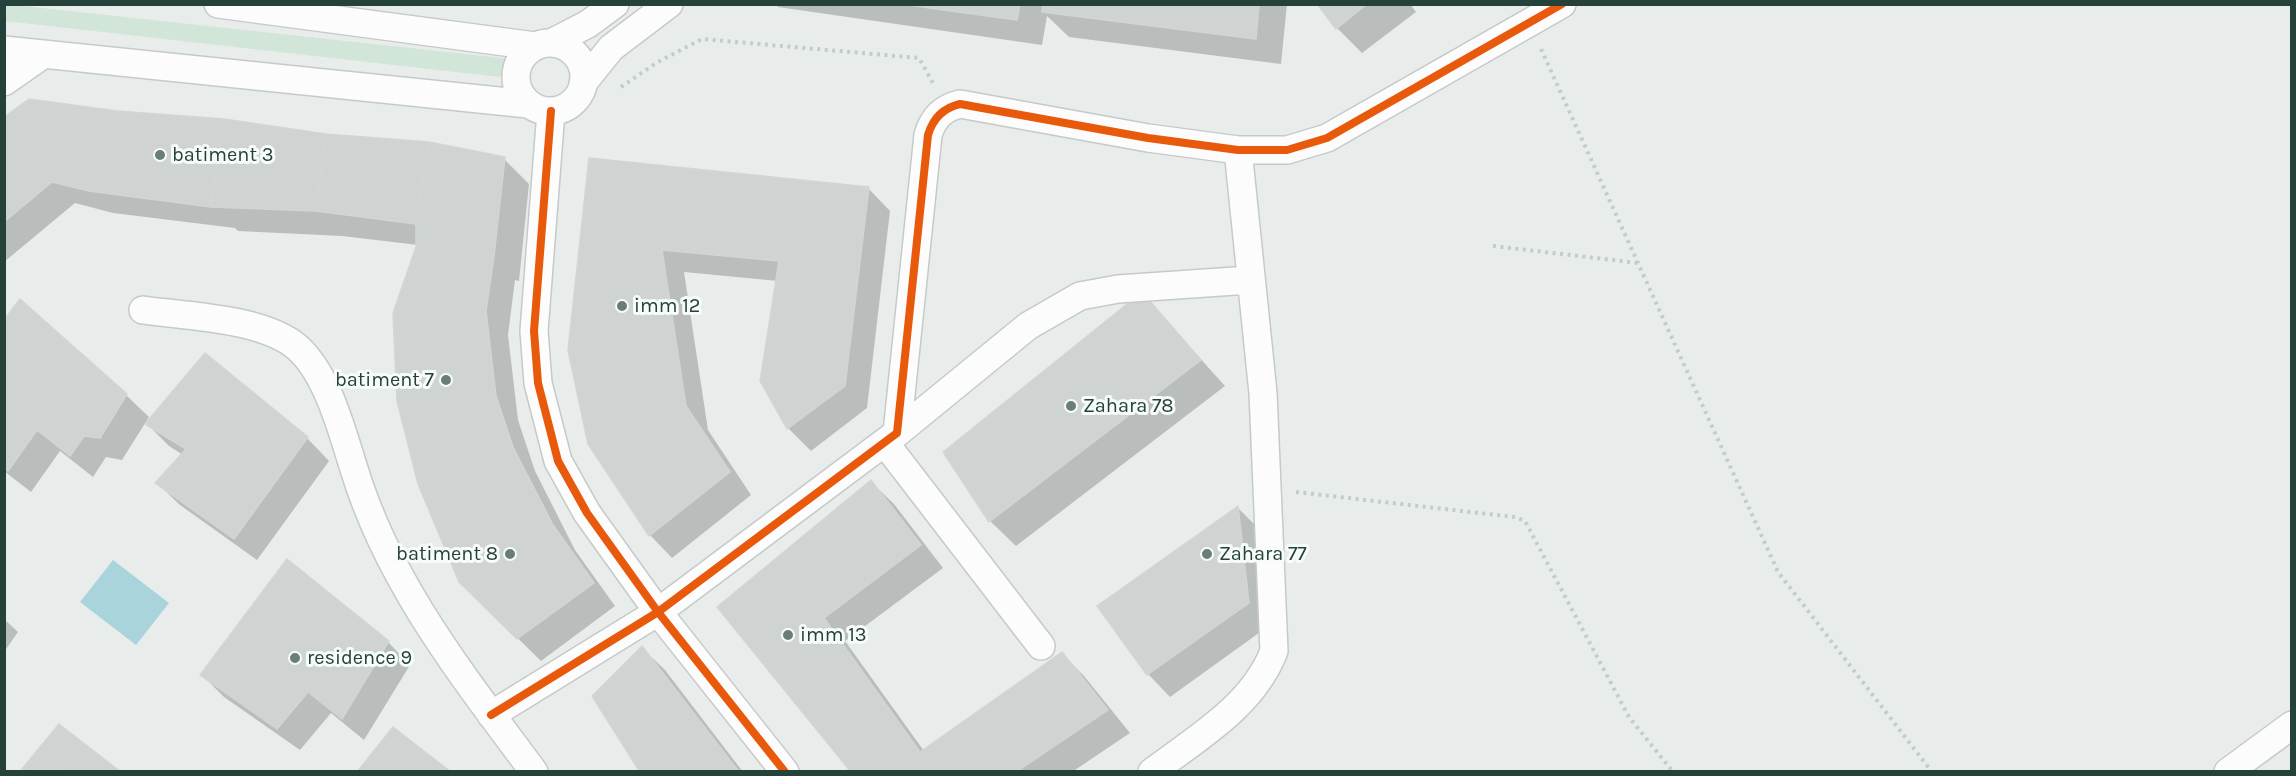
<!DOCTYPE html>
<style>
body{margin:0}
#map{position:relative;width:2296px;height:776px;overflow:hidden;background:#e8edeb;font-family:Karla,sans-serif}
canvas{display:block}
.frame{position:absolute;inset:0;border:6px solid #24423a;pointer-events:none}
</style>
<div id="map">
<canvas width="2296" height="776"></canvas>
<div class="frame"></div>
</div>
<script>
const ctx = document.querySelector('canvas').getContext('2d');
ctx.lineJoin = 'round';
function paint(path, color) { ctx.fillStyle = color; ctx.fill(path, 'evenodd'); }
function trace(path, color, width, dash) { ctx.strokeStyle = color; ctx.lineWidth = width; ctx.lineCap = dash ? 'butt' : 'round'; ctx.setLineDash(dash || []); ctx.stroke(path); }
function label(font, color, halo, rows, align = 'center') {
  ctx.font = font + ' Karla,sans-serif'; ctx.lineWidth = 6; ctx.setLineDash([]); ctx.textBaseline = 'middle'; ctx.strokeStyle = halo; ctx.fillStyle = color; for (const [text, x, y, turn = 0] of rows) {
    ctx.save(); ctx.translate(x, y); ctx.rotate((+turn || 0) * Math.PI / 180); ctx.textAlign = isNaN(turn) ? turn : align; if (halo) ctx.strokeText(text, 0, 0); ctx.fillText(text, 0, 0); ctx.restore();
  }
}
const green = new Path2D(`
 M 5,4 L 503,58 L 510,69 L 500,77 L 5,21 Z`);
const water = new Path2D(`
 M 113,560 L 169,603 L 136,645 L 80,602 Z`);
const shadow = new Path2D(`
 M 776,4 L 1287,4 L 1281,64 L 1069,37 L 1047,16 L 1042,45 L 778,7 Z
 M 1319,4 L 1410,4 L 1416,12 L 1362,53 L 1337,28 Z
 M 117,113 L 504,159 L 529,184 L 519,281 L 515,280 L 508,335 L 518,420 L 535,471 L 575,550 L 615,606 L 541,661 L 480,601 L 418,245 L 342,236 L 238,231 L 235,228 L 113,213 L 75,203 L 4,262 L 4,118 Z
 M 590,159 L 868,188 L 890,211 L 867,408 L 811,451 L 789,429 L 761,381 L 778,281 L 684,272 L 708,430 L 751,495 L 672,558 L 650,535 Z
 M 1142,294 L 1225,386 L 1016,546 L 990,521 Z
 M 4,322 L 126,395 L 149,417 L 122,460 L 106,457 L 93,477 L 60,451 L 31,492 L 4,471 Z
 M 205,355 L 307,438 L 329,461 L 257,560 L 180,505 L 157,483 L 183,455 L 169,446 L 147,424 Z
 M 871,482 L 894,504 L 943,568 L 845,641 L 924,751 L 1062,654 L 1084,676 L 1130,733 L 1072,772 L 853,772 L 719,607 Z
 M 1238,508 L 1260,530 L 1270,625 L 1170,697 L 1148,674 Z
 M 4,619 L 18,632 L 4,652 Z
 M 388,642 L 410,665 L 364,740 L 331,713 L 300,750 L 224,697 L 202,675 Z
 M 642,648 L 665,670 L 743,772 L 642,772 Z
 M 59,726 L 119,772 L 26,772 L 24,769 Z`);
const building = new Path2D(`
 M 904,4 L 937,4 L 936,9 Z
 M 937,4 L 1020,4 L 1017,20 L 936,9 Z
 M 1043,4 L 1259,4 L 1256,39 L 1042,12 Z
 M 1317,4 L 1367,4 L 1336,29 Z
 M 29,99 L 117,111 L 89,191 L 52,182 L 4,222 L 4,117 Z
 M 117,111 L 224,119 L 211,207 L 89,191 Z
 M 224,119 L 326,134 L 316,211 L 211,207 Z
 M 326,134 L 429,142 L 416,224 L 316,211 Z
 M 429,142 L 505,157 L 494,256 L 416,247 L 416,224 Z
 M 589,158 L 869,187 L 845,386 L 787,429 L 760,381 L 779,261 L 662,250 L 686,406 L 730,472 L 649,536 L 588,444 L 568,350 Z
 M 416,247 L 494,256 L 486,311 L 496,396 L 513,447 L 418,484 L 397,401 L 393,313 Z
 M 1142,292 L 1201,360 L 989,522 L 943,452 Z
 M 20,299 L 127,394 L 100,438 L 84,436 L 70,456 L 37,430 L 8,471 L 4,468 L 4,320 Z
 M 205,353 L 308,437 L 234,539 L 155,483 L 186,449 L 145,424 Z
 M 513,447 L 553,525 L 594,583 L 517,639 L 459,582 L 418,484 Z
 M 871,480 L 921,545 L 824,618 L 920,752 L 1062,652 L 1108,710 L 1016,772 L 851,772 L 717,607 Z
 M 1238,506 L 1249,603 L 1147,675 L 1097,606 Z
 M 287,559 L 389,641 L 342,719 L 308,692 L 277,729 L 200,675 Z
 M 642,646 L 739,772 L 640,772 L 592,696 Z
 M 59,724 L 121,772 L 22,769 Z
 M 393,727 L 451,772 L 357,772 Z`);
const path = new Path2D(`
 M 1541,49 L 1778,572 L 1932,772
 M 621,87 L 656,63 L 702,39 L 919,58 L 933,83
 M 1493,246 L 1638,263
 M 1296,492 L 1514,517 L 1525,521 L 1629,717 L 1673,772`);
const street = new Path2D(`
 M 218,4 L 535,46
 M 551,43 L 588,24 L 615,4
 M516 77a34 34 0 1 1 68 0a34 34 0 1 1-68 0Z
 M 4,50 L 528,104
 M 4,82 L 44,54
 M 583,83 L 611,48 L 669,4
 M 551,111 L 534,331 L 538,383 L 558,461 L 587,513 L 658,612 L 785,772
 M 143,310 C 186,316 257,318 293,344 C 326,368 342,431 354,469 C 389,584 463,676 534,772
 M 897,433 L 1028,326 L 1080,296 L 1118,289 L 1250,280
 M 885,443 L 1041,646
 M 491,715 L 658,612 L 897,433 L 928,135 C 933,118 943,108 960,104 L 1148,138 L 1238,150 L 1287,150 L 1327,138 L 1562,4
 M 1152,772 C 1197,738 1253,706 1274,651 L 1263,393 L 1238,150
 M 2228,772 L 2292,725`);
const cycleway = new Path2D(`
 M 551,111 L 534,331 L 538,383 L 558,461 L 587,513 L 658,612 L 785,772
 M 491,715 L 658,612 L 897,433 L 928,135 C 933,118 943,108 960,104 L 1148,138 L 1238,150 L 1287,150 L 1327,138 L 1562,4`);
const markers = [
 [160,155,6,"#697e78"],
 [622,306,6,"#697e78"],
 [446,380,6,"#697e78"],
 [1071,406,6,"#697e78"],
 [510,554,6,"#697e78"],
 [1207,554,6,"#697e78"],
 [788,635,6,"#697e78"],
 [295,658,6,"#697e78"]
];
const poiNames = [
 ["batiment 3",172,155],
 ["imm 12",634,306],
 ["batiment 7",434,380,"right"],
 ["Zahara 78",1083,406],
 ["batiment 8",498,554,"right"],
 ["Zahara 77",1219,554],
 ["imm 13",800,635],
 ["residence 9",307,658]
];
paint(green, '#d1e6d8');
paint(water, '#a9d4db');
paint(shadow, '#0003');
paint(building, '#cfd4d2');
trace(building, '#d1d6d4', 1.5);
trace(street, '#c5cac8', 30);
trace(path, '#c3ccca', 4, [3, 4.5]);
trace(street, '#fcfcfc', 27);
trace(cycleway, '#e8590c', 8);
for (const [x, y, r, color] of markers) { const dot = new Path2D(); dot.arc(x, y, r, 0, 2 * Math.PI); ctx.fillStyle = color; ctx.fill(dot); trace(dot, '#f7fbf9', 2); }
label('20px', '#24423a', '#f7fbf9', poiNames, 'left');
</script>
